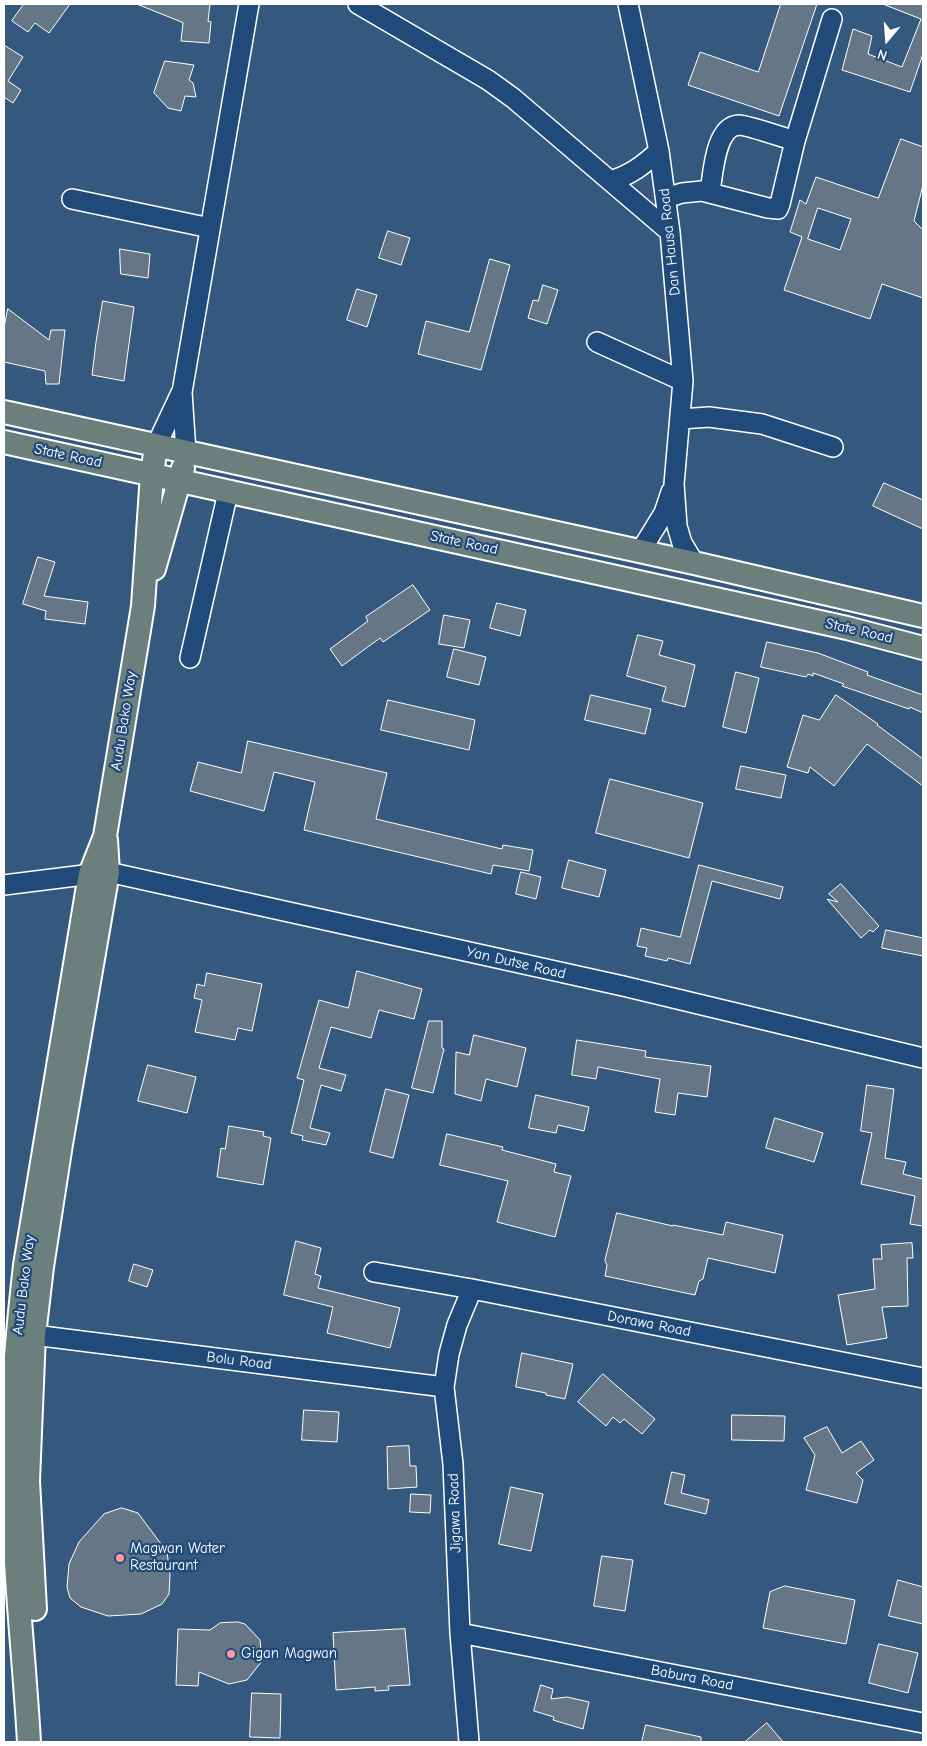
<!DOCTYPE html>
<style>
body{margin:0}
#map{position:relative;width:927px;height:1746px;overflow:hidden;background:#34587e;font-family:"Comic Neue",sans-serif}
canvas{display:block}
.frame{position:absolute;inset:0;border:5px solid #fff;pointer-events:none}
.north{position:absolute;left:862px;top:15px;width:50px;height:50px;-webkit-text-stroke:4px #1f4a7a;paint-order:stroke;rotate:198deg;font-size:14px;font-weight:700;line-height:20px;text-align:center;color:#fff}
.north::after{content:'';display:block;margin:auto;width:18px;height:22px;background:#fff;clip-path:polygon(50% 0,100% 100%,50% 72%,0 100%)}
</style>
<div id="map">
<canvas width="927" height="1746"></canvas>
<div class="frame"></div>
<div class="north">N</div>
</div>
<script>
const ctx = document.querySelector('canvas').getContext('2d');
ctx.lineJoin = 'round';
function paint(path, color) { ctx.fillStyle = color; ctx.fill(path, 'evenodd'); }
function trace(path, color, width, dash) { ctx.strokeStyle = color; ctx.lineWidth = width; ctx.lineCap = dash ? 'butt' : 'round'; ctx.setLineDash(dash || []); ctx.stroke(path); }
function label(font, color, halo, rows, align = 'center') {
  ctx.font = font + ' "Comic Neue",sans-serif'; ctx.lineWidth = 4.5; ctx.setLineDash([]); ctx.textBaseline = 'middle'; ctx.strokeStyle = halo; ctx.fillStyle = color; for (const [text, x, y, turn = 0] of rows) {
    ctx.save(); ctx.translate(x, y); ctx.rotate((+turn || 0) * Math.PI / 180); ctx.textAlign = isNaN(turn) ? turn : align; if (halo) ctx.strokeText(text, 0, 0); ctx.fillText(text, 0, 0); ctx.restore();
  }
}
const building = new Path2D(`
 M 24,4 L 70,4 L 49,33 L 35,23 L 28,32 L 12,21 Z
 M 137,4 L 210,4 L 208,21 L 211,22 L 209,43 L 181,41 L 183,23 Z
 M 781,4 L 817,4 L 779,116 L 688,85 L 700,52 L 758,72 Z
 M 885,4 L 923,4 L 923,54 L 910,92 L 842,70 L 853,29 L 872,36 L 868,54 L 902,67 L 921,19 L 885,5 Z
 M 4,45 L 23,57 L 8,81 L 21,90 L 13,103 L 4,97 Z
 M 165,61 L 194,65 L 189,80 L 193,83 L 196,97 L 185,96 L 181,111 L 168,108 L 154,93 Z
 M 901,139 L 923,147 L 923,185 L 914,221 L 923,230 L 923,298 L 882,284 L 870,319 L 784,290 L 802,237 L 790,232 L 800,200 L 806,204 L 816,177 L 878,198 ZM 818,208 L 851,219 L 840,250 L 808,239 Z
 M 388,231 L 410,238 L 401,265 L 379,258 Z
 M 120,249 L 150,254 L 148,278 L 121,274 Z
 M 490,259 L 510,265 L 481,370 L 418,354 L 426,321 L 469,332 Z
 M 543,285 L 558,290 L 547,324 L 528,318 L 533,300 L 538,301 Z
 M 357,289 L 377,295 L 367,327 L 347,320 Z
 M 103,301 L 134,307 L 124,381 L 92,375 L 96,342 Z
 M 8,309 L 49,340 L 51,330 L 65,330 L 59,384 L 46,384 L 45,371 L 4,362 L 4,328 Z
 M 884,483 L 923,500 L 923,529 L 873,506 Z
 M 38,557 L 55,562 L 44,596 L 88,602 L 85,624 L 45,619 L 46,611 L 23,604 Z
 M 413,585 L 430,610 L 383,642 L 380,638 L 342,666 L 330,649 L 368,621 L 366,617 Z
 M 497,603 L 526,610 L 520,636 L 490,628 Z
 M 444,615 L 470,620 L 464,648 L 439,644 Z
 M 638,635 L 663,641 L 659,655 L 695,665 L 685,707 L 662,701 L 666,687 L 627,676 Z
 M 767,642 L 818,653 L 868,672 L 867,675 L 923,695 L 923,713 L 910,707 L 909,709 L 842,686 L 844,684 L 813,673 L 813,676 L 808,674 L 806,677 L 761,667 Z
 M 454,649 L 486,657 L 479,685 L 447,677 Z
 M 736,672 L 759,678 L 746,733 L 723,727 Z
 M 591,695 L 651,709 L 645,734 L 585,720 Z
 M 836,695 L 878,724 L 877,725 L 923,759 L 923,786 L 867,744 L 834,786 L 810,767 L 808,773 L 787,767 L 803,715 L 819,720 Z
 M 388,700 L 475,720 L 469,750 L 381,730 Z
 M 248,741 L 387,773 L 376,819 L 502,849 L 503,845 L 533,850 L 529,871 L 493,865 L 491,874 L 304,830 L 315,782 L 274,772 L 264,811 L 190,791 L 198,762 L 241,773 Z
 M 741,766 L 786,775 L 781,798 L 736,789 Z
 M 610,779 L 703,803 L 689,858 L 596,833 Z
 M 569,860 L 606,870 L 599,897 L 562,888 Z
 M 699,865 L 783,887 L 780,899 L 712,881 L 690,964 L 668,958 L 667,961 L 645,956 L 647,948 L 637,946 L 641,928 L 680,937 Z
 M 521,872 L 541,877 L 536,899 L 516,894 Z
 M 841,884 L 879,926 L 873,932 L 870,930 L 861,938 L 827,899 L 838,902 L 829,894 Z
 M 886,930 L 923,938 L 923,956 L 882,948 Z
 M 357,971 L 422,989 L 414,1019 L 379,1010 L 371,1038 L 331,1027 L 319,1068 L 346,1075 L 341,1091 L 321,1085 L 310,1128 L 330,1133 L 326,1145 L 302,1140 L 303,1136 L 291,1133 L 304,1080 L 297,1078 L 319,1000 L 348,1008 Z
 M 207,973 L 262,984 L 252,1031 L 238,1028 L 235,1040 L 195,1032 L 202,1000 L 194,998 L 197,984 L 204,986 Z
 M 429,1021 L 442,1021 L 442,1048 L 444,1049 L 433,1093 L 412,1088 Z
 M 474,1035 L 526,1048 L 517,1087 L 486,1079 L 481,1101 L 455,1094 L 456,1052 L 469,1055 Z
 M 577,1040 L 646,1051 L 645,1057 L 711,1066 L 707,1097 L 678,1093 L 675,1115 L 655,1112 L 660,1079 L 598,1067 L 596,1079 L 572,1075 Z
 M 148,1065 L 196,1077 L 187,1113 L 138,1101 Z
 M 867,1085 L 894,1089 L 885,1158 L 906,1162 L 903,1174 L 923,1179 L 923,1226 L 910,1224 L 915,1196 L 861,1184 L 872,1133 L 861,1131 Z
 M 386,1089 L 409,1095 L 393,1158 L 370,1152 Z
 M 536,1095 L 589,1107 L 584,1131 L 558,1125 L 556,1133 L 529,1128 Z
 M 775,1118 L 823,1133 L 814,1162 L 766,1148 Z
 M 229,1126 L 264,1132 L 263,1136 L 271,1138 L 263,1185 L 217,1177 L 221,1148 L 225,1149 Z
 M 447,1134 L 503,1147 L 502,1150 L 556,1164 L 554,1172 L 571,1176 L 555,1237 L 497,1222 L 508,1181 L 440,1165 Z
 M 617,1213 L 673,1226 L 673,1225 L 723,1235 L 726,1222 L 783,1235 L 775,1273 L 708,1258 L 703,1279 L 699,1281 L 695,1295 L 605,1276 L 607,1265 L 605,1261 Z
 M 296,1241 L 321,1248 L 315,1274 L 321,1276 L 318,1288 L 400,1308 L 390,1348 L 327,1333 L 333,1307 L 284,1295 Z
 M 912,1243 L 913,1258 L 907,1258 L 908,1306 L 882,1307 L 887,1338 L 847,1345 L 838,1295 L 875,1289 L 873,1259 L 882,1259 L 881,1245 Z
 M 134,1264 L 153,1270 L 147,1287 L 129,1281 Z
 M 522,1353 L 573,1364 L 565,1399 L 546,1395 L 546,1393 L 516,1387 Z
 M 603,1374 L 655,1419 L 642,1434 L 624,1419 L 620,1423 L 613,1417 L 606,1426 L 578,1402 Z
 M 304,1410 L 339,1412 L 337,1442 L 302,1440 Z
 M 732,1415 L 785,1416 L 784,1441 L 732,1440 Z
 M 827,1427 L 842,1453 L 861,1441 L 874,1460 L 856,1473 L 863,1480 L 857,1503 L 806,1490 L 815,1455 L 804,1438 Z
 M 409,1446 L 410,1466 L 416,1466 L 417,1487 L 388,1489 L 387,1447 Z
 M 672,1472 L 685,1475 L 681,1493 L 709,1500 L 706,1514 L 665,1504 Z
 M 511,1487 L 543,1494 L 531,1551 L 499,1544 Z
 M 411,1494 L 431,1495 L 430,1513 L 410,1512 Z
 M 122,1508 L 138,1513 L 167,1552 L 170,1575 L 169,1594 L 162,1604 L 141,1614 L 108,1616 L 81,1607 L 70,1598 L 67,1587 L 69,1564 L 79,1542 L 104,1514 Z
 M 602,1556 L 633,1560 L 625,1611 L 594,1606 Z
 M 898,1580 L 923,1587 L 923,1624 L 889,1616 Z
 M 785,1586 L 855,1600 L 846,1644 L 763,1628 L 770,1592 Z
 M 238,1622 L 245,1624 L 260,1640 L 262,1661 L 247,1680 L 229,1684 L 199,1672 L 198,1686 L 176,1685 L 178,1629 L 210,1630 L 220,1623 Z
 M 405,1629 L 410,1685 L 388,1686 L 389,1690 L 375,1691 L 375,1687 L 336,1690 L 333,1633 Z
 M 879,1644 L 918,1653 L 908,1693 L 869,1683 Z
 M 541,1685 L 553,1689 L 551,1699 L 567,1697 L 589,1702 L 583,1729 L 553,1720 L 554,1717 L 534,1711 Z
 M 252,1693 L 281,1694 L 280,1738 L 250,1737 Z
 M 767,1723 L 783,1742 L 745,1742 Z
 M 646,1725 L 701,1737 L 701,1742 L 642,1742 Z`);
const minor = new Path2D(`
 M 358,4 L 488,80 L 513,98 L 670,232
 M 628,4 L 659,151 L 670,232 L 683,381 L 674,484 L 677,526 L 682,543 L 694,563
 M 611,181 C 632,174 642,166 659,151
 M 710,192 C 713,174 715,126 739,125 C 748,125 784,138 795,141
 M 666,198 L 682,193 L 702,191 L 768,208 L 778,209 L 780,204 L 795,141 L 832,19
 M 72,199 L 210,228
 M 597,342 L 683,381
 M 681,419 L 709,417 L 762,424 L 833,447
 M 156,446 L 181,393
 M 186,453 L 182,392 L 249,4
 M 640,552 L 664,513 L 671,492
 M 190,658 L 228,492
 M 4,885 L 108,872 L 623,986 L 923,1058
 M 374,1272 L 472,1289 L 923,1378
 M 34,1335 L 444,1387
 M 460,1633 L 923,1723
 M 469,1742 L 460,1633 L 453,1464 L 444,1387 L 449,1354 L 457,1325 L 472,1289`);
const major = new Path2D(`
 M 4,412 L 694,563 L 923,616
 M 4,442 L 847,628 L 923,648
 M 154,569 L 183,468
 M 35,1609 L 28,1481 L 34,1335 L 42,1267 L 61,1144 L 108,872 L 106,840
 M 29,1742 C 24,1655 14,1568 12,1481 C 10,1409 17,1337 25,1265 L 90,874 L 105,836 L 143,606 L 152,474 L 156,446`);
const markers = [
 [120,1558,5,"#ff9aa2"],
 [231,1654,5,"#ff9aa2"]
];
const streetNames = [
 ["Dan Hausa Road",670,242,-96],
 ["State Road",68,456,12],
 ["State Road",464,543,12],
 ["State Road",859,631,13],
 ["Audu Bako Way",124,721,-81],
 ["Yan Dutse Road",516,963,13],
 ["Audu Bako Way",24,1285,-83],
 ["Dorawa Road",649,1324,11],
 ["Bolu Road",239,1361,7],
 ["Jigawa Road",455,1513,-92],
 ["Babura Road",692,1678,11]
];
const poiNames = [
 ["Magwan Water",130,1549],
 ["Restaurant",130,1566],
 ["Gigan Magwan",241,1654]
];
paint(building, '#657786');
trace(building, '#fff', 1);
trace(minor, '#fff', 22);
trace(major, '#fff', 26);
trace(minor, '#1f4a7a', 19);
trace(major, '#6b7f7c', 22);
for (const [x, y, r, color] of markers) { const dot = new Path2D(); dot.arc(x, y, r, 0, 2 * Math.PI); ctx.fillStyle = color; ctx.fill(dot); trace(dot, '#1f4a7a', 2); }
label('15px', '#fff', '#1f4a7a', streetNames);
label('15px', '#fff', '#1f4a7a', poiNames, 'left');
</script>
